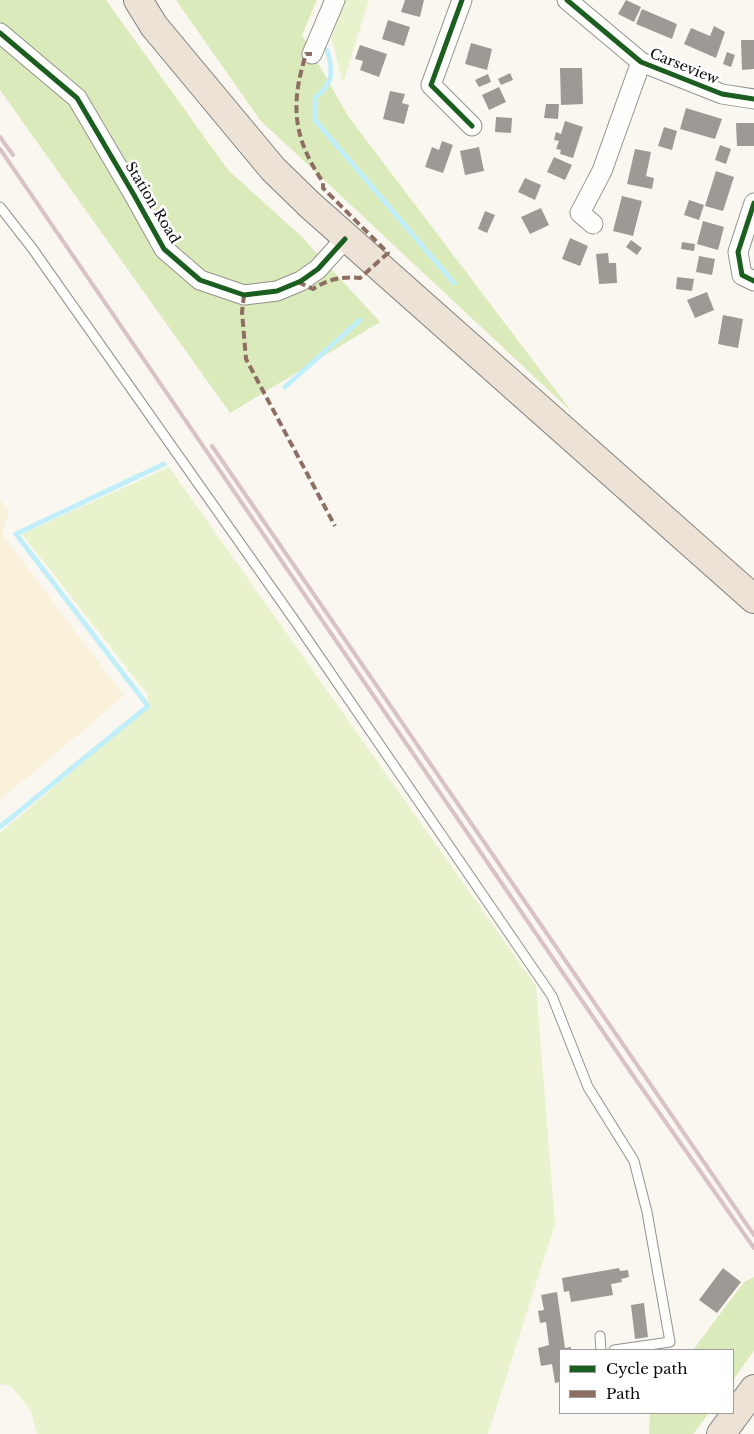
<!DOCTYPE html>
<style>
body{margin:0}
#map{position:relative;width:754px;height:1434px;overflow:hidden;background:#faf7f0;font-family:"Libre Baskerville",serif}
canvas{display:block}
.legend{position:absolute;left:559px;top:1349px;width:175px;height:65px;box-sizing:border-box;background:#fff;border:1px solid #9e9e9e;margin:0;padding:6px 9px;list-style:none;font-size:15px;color:#0c0c0c}
.legend li{display:flex;align-items:center;gap:10px;height:25px}
.legend b{width:25px;border:1px solid #9e9e9e}
</style>
<div id="map">
<canvas width="754" height="1434"></canvas>
<ul class="legend">
<li><b style="height:6px;background:#1b5e20"></b>Cycle path</li>
<li><b style="height:6px;background:#8d6e63"></b>Path</li>
</ul>
</div>
<script>
const ctx = document.querySelector('canvas').getContext('2d');
ctx.lineJoin = 'round';
function paint(path, color) { ctx.fillStyle = color; ctx.fill(path, 'evenodd'); }
function trace(path, color, width, dash) { ctx.strokeStyle = color; ctx.lineWidth = width; ctx.lineCap = dash ? 'butt' : 'round'; ctx.setLineDash(dash || []); ctx.stroke(path); }
function label(font, color, halo, rows, align = 'center') {
  ctx.font = font + ' "Libre Baskerville",serif'; ctx.lineWidth = 5; ctx.setLineDash([]); ctx.textBaseline = 'middle'; ctx.strokeStyle = halo; ctx.fillStyle = color; for (const [text, x, y, turn = 0] of rows) {
    ctx.save(); ctx.translate(x, y); ctx.rotate((+turn || 0) * Math.PI / 180); ctx.textAlign = isNaN(turn) ? turn : align; if (halo) ctx.strokeText(text, 0, 0); ctx.fillText(text, 0, 0); ctx.restore();
  }
}
const farmland = new Path2D(`
 M 0,499 L 9,511 L 2,534 L 124,696 L 0,800 Z`);
const green = new Path2D(`
 M 346,0 L 369,0 L 343,83 L 331,37 Z
 M 169,467 L 536,986 L 555,1224 L 488,1434 L 37,1434 L 31,1411 L 11,1386 L 0,1384 L 0,833 L 147,707 L 148,695 L 22,534 Z`);
const forest = new Path2D(`
 M 0,0 L 106,0 L 228,170 L 301,236 L 380,322 L 230,413 L 0,90 Z
 M 176,0 L 317,0 L 302,35 L 348,116 L 572,412 L 260,120 Z
 M 754,1277 L 754,1351 L 733,1380 L 733,1350 L 693,1350 L 744,1282 Z
 M 650,1413 L 709,1413 L 693,1434 L 649,1434 Z`);
const stream = new Path2D(`
 M 327,50 C 334,72 333,83 315,98 L 315,120 L 454,283
 M 285,387 L 360,320
 M 0,827 L 148,706 L 16,534 L 164,464`);
const building = new Path2D(`
 M 405,0 L 424,0 L 420,17 L 401,12 Z
 M 626,0 L 641,7 L 634,22 L 618,14 Z
 M 642,9 L 677,24 L 672,39 L 636,24 Z
 M 388,20 L 410,27 L 404,46 L 382,39 Z
 M 714,26 L 725,32 L 716,58 L 684,44 L 691,28 L 710,36 Z
 M 741,40 L 754,40 L 754,69 L 742,70 Z
 M 471,43 L 492,49 L 487,70 L 465,64 Z
 M 360,45 L 387,54 L 379,77 L 360,70 L 363,61 L 355,59 Z
 M 727,52 L 735,55 L 731,67 L 723,64 Z
 M 560,68 L 582,68 L 583,104 L 561,105 Z
 M 510,73 L 513,80 L 501,85 L 498,79 Z
 M 488,74 L 491,82 L 479,87 L 475,80 Z
 M 499,87 L 506,102 L 489,110 L 482,95 Z
 M 390,91 L 405,94 L 402,103 L 409,105 L 404,124 L 383,119 Z
 M 546,104 L 559,104 L 558,119 L 544,118 Z
 M 686,108 L 722,119 L 715,139 L 680,129 Z
 M 496,117 L 512,118 L 511,133 L 495,132 Z
 M 565,121 L 583,127 L 573,158 L 560,154 L 561,150 L 556,149 L 559,141 L 554,140 L 556,132 L 561,134 Z
 M 736,123 L 754,123 L 754,146 L 737,146 Z
 M 664,127 L 677,131 L 672,150 L 658,146 Z
 M 442,141 L 453,145 L 443,173 L 425,167 L 432,147 L 439,150 Z
 M 720,145 L 731,149 L 726,164 L 715,160 Z
 M 479,147 L 484,171 L 465,175 L 460,151 Z
 M 635,149 L 651,152 L 646,176 L 654,178 L 652,189 L 627,184 Z
 M 554,157 L 572,165 L 565,180 L 547,172 Z
 M 716,171 L 734,177 L 723,211 L 705,206 Z
 M 525,178 L 541,185 L 535,200 L 518,192 Z
 M 622,196 L 642,201 L 633,236 L 613,231 Z
 M 689,200 L 704,205 L 699,220 L 684,215 Z
 M 541,208 L 549,225 L 530,234 L 521,217 Z
 M 485,211 L 495,215 L 487,233 L 478,229 Z
 M 703,221 L 724,227 L 718,250 L 697,244 Z
 M 570,238 L 588,246 L 580,266 L 562,259 Z
 M 631,240 L 642,248 L 637,255 L 626,247 Z
 M 682,242 L 695,244 L 694,251 L 681,249 Z
 M 608,253 L 609,263 L 616,263 L 617,283 L 599,284 L 596,254 Z
 M 699,256 L 715,259 L 712,275 L 696,272 Z
 M 677,277 L 694,279 L 692,291 L 676,289 Z
 M 707,292 L 714,310 L 695,318 L 687,300 Z
 M 723,315 L 743,319 L 738,348 L 718,344 Z
 M 619,1268 L 620,1271 L 628,1270 L 629,1277 L 621,1279 L 622,1282 L 611,1284 L 613,1295 L 571,1302 L 569,1291 L 564,1292 L 562,1278 Z
 M 723,1268 L 741,1282 L 717,1313 L 699,1300 Z
 M 557,1292 L 565,1348 L 571,1347 L 571,1350 L 560,1350 L 560,1382 L 555,1383 L 552,1364 L 541,1366 L 538,1348 L 549,1345 L 546,1322 L 540,1323 L 538,1311 L 544,1310 L 541,1295 Z
 M 644,1303 L 648,1337 L 635,1339 L 631,1305 Z`);
const service = new Path2D(`
 M 0,207 L 32,248 L 295,621 L 552,996 L 588,1087 L 634,1161 L 647,1212 L 670,1342 L 614,1350
 M 600,1336 L 601,1350`);
const minor = new Path2D(`
 M 462,0 L 431,85 L 472,126
 M 567,0 L 641,62 L 722,94 L 754,99
 M 0,33 L 77,98 L 134,195 L 164,249 L 200,280 L 244,295 L 277,291 L 301,281 L 318,269 L 345,239
 M 312,54 L 335,0
 M 754,203 L 738,252 L 742,275 L 754,281
 M 593,224 L 580,213 L 602,171 L 641,62`);
const primary = new Path2D(`
 M 138,0 L 154,26 L 273,169 L 310,205 L 754,599
 M 721,1434 L 754,1389`);
const rail = new Path2D(`
 M 0,137 L 13,155
 M 0,149 L 632,1074 L 754,1248
 M 212,446 L 754,1235`);
const quiet = new Path2D(`
 M 298,282 L 313,289 C 328,279 343,276 360,278 L 388,253 L 323,188 L 323,182 C 293,138 290,105 306,54 L 312,54
 M 244,295 L 242,312 L 246,359 L 335,526`);
const cycleway = new Path2D(`
 M 462,0 L 431,85 L 472,126
 M 567,0 L 641,62 L 722,94 L 754,99
 M 0,33 L 77,98 L 134,195 L 164,249 L 200,280 L 244,295 L 277,291 L 301,281 L 318,269 L 345,239
 M 754,203 L 738,252 L 742,275 L 754,281`);
const streetNames = [
 ["Carseview",684,67,22],
 ["Station Road",152,203,59]
];
paint(farmland, '#f9f1da');
paint(green, '#e8f2cd');
paint(forest, '#daeaba');
trace(stream, '#c1eff9', 5);
paint(building, '#9d9a96');
trace(service, '#93928f', 11);
trace(minor, '#93928f', 21);
trace(primary, '#807f7c', 30);
trace(service, '#fefefd', 9);
trace(minor, '#fefefd', 19);
trace(primary, '#ece3d6', 28);
trace(rail, '#d8c2c6', 4);
trace(quiet, '#8d6e63', 4, [8, 4]);
trace(cycleway, '#1b5e20', 5);
label('14px', '#0c0c0c', '#fff', streetNames);
</script>
